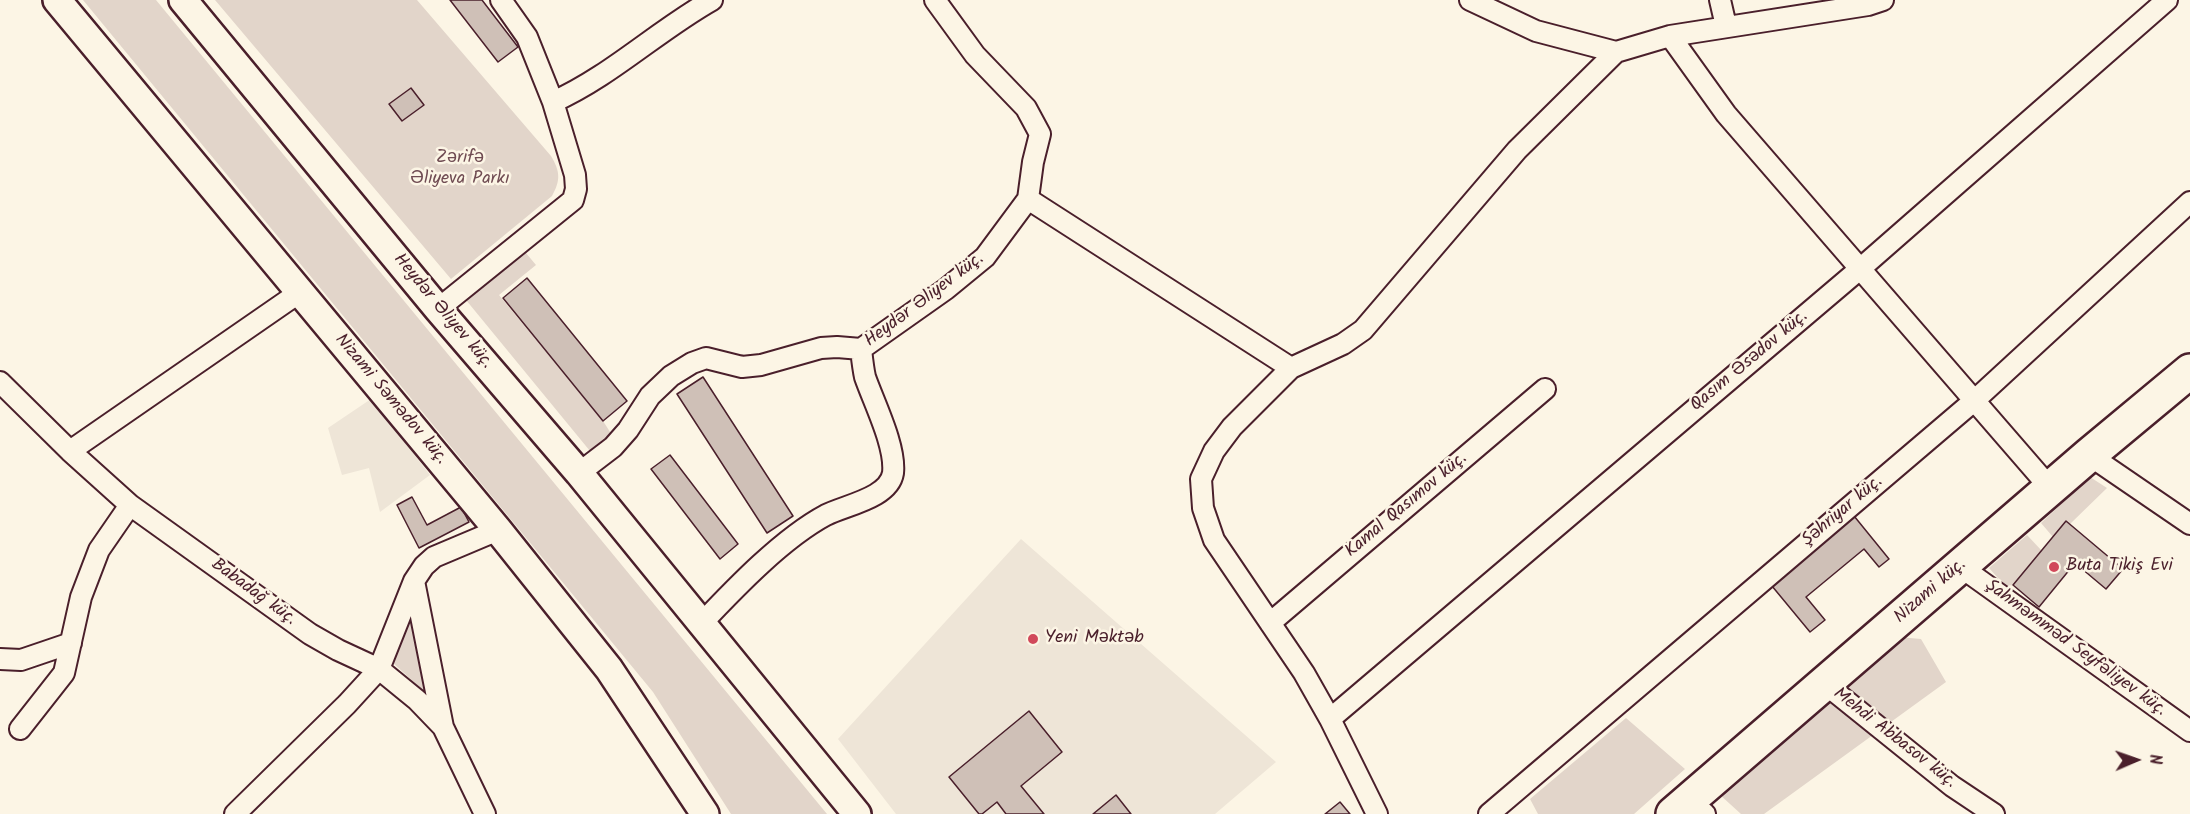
<!DOCTYPE html>
<meta charset="utf-8">
<style>
body{margin:0}
#map{position:relative;width:2190px;height:814px;overflow:hidden;background:#fcf5e5;font-family:Kalam,sans-serif}
canvas{display:block}
.north{position:absolute;left:2106px;top:730px;width:60px;height:60px;-webkit-text-stroke:4px #fcf5e5;paint-order:stroke;rotate:88deg;font-size:16px;font-weight:700;line-height:24px;text-align:center;color:#4a1f2b}
.north::after{content:'';display:block;margin:auto;width:21px;height:27px;background:#4a1f2b;clip-path:polygon(50% 0,100% 100%,50% 72%,0 100%)}
</style>
<div id="map">
<canvas width="2190" height="814"></canvas>
<div class="north">N</div>
</div>
<script>
const ctx = document.querySelector('canvas').getContext('2d');
ctx.lineJoin = 'round';
function paint(path, color) { ctx.fillStyle = color; ctx.fill(path, 'evenodd'); }
function trace(path, color, width, dash) { ctx.strokeStyle = color; ctx.lineWidth = width; ctx.lineCap = dash ? 'butt' : 'round'; ctx.setLineDash(dash || []); ctx.stroke(path); }
function label(font, color, halo, rows, align = 'center') {
  ctx.font = font + ' Kalam,sans-serif'; ctx.lineWidth = 5; ctx.setLineDash([]); ctx.textBaseline = 'middle'; ctx.strokeStyle = halo; ctx.fillStyle = color; for (const [text, x, y, turn = 0] of rows) {
    ctx.save(); ctx.translate(x, y); ctx.rotate((+turn || 0) * Math.PI / 180); ctx.textAlign = isNaN(turn) ? turn : align; if (halo) ctx.strokeText(text, 0, 0); ctx.fillText(text, 0, 0); ctx.restore();
  }
}
const built = new Path2D(`
 M 371,399 L 430,475 L 380,512 L 369,468 L 342,475 L 328,428 Z
 M 1021,539 L 1276,762 L 1215,814 L 896,814 L 838,739 Z`);
const green = new Path2D(`
 M 83,0 L 156,0 L 827,814 L 731,814 L 653,692 Z
 M 215,0 L 417,0 L 551,156 C 560,171 561,180 552,196 L 451,279 Z
 M 526,253 L 536,265 L 499,295 L 603,421 L 612,435 L 590,451 L 466,300 Z
 M 2090,477 L 2107,488 L 2070,524 L 2053,537 L 2041,523 Z
 M 2027,535 L 2042,551 L 2013,585 L 2006,587 L 1989,568 Z
 M 410,613 L 428,695 L 392,662 Z
 M 1899,637 L 1921,639 L 1946,682 L 1764,814 L 1741,814 L 1719,794 Z
 M 1626,718 L 1685,769 L 1634,814 L 1538,814 L 1530,799 Z`);
const building = new Path2D(`
 M 450,0 L 482,0 L 518,47 L 498,62 Z
 M 411,88 L 424,105 L 402,121 L 389,104 Z
 M 527,278 L 627,401 L 603,421 L 503,298 Z
 M 703,377 L 793,516 L 767,533 L 677,394 Z
 M 670,455 L 738,544 L 720,559 L 651,469 Z
 M 412,497 L 427,525 L 461,507 L 469,522 L 419,548 L 397,505 Z
 M 1850,511 L 1889,559 L 1879,567 L 1864,549 L 1806,597 L 1825,620 L 1810,632 L 1767,580 Z
 M 2066,521 L 2123,569 L 2106,589 L 2075,563 L 2039,607 L 2013,585 Z
 M 1029,711 L 1062,752 L 1021,786 L 1044,814 L 1006,814 L 997,802 L 982,814 L 979,814 L 949,777 Z
 M 1116,795 L 1131,814 L 1093,814 Z
 M 1340,802 L 1350,814 L 1325,814 Z`);
const street = new Path2D(`
 M 1470,0 L 1536,31 L 1616,52
 M 1720,0 L 1726,26
 M 1670,36 L 1726,114 L 2051,489
 M 553,102 C 611,76 657,31 712,0
 M 1028,199 L 1291,368
 M 438,309 L 573,200 L 576,189 L 575,175 L 553,102 L 527,37 L 501,0
 M 0,382 L 70,451 L 130,505 L 310,634 L 338,650 L 379,669 L 417,700 L 443,727 L 485,814
 M 70,451 L 300,292
 M 2089,455 L 2190,524
 M 579,473 L 613,447 L 628,430 L 650,396 L 671,376 L 692,363 L 706,358 L 742,367 L 761,365 L 821,348 L 837,347 L 861,349
 M 1961,567 L 2190,731
 M 414,581 L 443,727
 M 702,623 C 736,587 783,538 826,515 C 846,505 889,498 893,473 C 896,446 874,403 865,377 C 863,368 862,358 861,349 L 946,289 L 985,257 L 1028,199 L 1033,162 L 1040,134 L 1026,108 L 975,55 L 935,0
 M 1270,623 L 1545,389
 M 0,659 L 21,660 L 71,643
 M 1824,683 L 1952,786 L 1994,814
 M 1330,719 L 1861,268 L 2167,0
 M 20,729 L 64,673 L 81,597 L 99,550 L 130,505
 M 1688,801 L 1705,814
 M 235,814 L 347,704 L 379,669 L 414,581 L 424,566 L 434,557 L 498,530
 M 1377,814 L 1330,719 L 1304,673 L 1214,540 L 1203,508 L 1201,479 L 1214,451 L 1232,427 L 1291,368 L 1343,344 L 1363,330 L 1517,150 L 1616,52 L 1670,36 L 1868,5 L 1883,0
 M 1489,814 L 1975,400 L 2190,202`);
const secondary = new Path2D(`
 M 57,0 L 498,530 L 609,669 L 705,814
 M 183,0 L 438,309 L 579,473 L 857,814`);
const highway = new Path2D(`
 M 1673,814 L 2089,455 L 2190,371`);
const markers = [
 [2054,567,6,"#d1495b"],
 [1033,639,6,"#d1495b"]
];
const parkNames = [
 ["Zərifə",460,159],
 ["Əliyeva Parkı",460,180]
];
const streetNames = [
 ["Heydər Əliyev küç.",925,301,-37],
 ["Heydər Əliyev küç.",442,312,50],
 ["Qasım Əsədov küç.",1750,362,-40],
 ["Nizami Səmədov küç.",390,400,50],
 ["Kamal Qasımov küç.",1407,506,-40],
 ["Şəhriyar küç.",1843,512,-40],
 ["Nizami küç.",1931,592,-41],
 ["Babadağ küç.",253,593,36],
 ["Şahməmməd Seyfəliyev küç.",2075,649,36],
 ["Mehdi Abbasov küç.",1894,739,38]
];
const poiNames = [
 ["Buta Tikiş Evi",2066,567],
 ["Yeni Məktəb",1045,639]
];
paint(built, '#eee5d7');
paint(green, '#e2d5ca');
paint(building, '#cfc0b7');
trace(building, '#4a1f2b', 1.5);
trace(street, '#4a1f2b', 24);
trace(secondary, '#4a1f2b', 32);
trace(highway, '#4a1f2b', 38);
trace(street, '#fcf5e5', 20);
trace(secondary, '#fcf5e5', 27);
trace(highway, '#fcf5e5', 33);
for (const [x, y, r, color] of markers) { const dot = new Path2D(); dot.arc(x, y, r, 0, 2 * Math.PI); ctx.fillStyle = color; ctx.fill(dot); trace(dot, '#fcf5e5', 2); }
label('18px', '#704c53', '#fcf5e5', parkNames);
label('18px', '#4a1f2b', '#fcf5e5', streetNames);
label('18px', '#4a1f2b', '#fcf5e5', poiNames, 'left');
</script>
